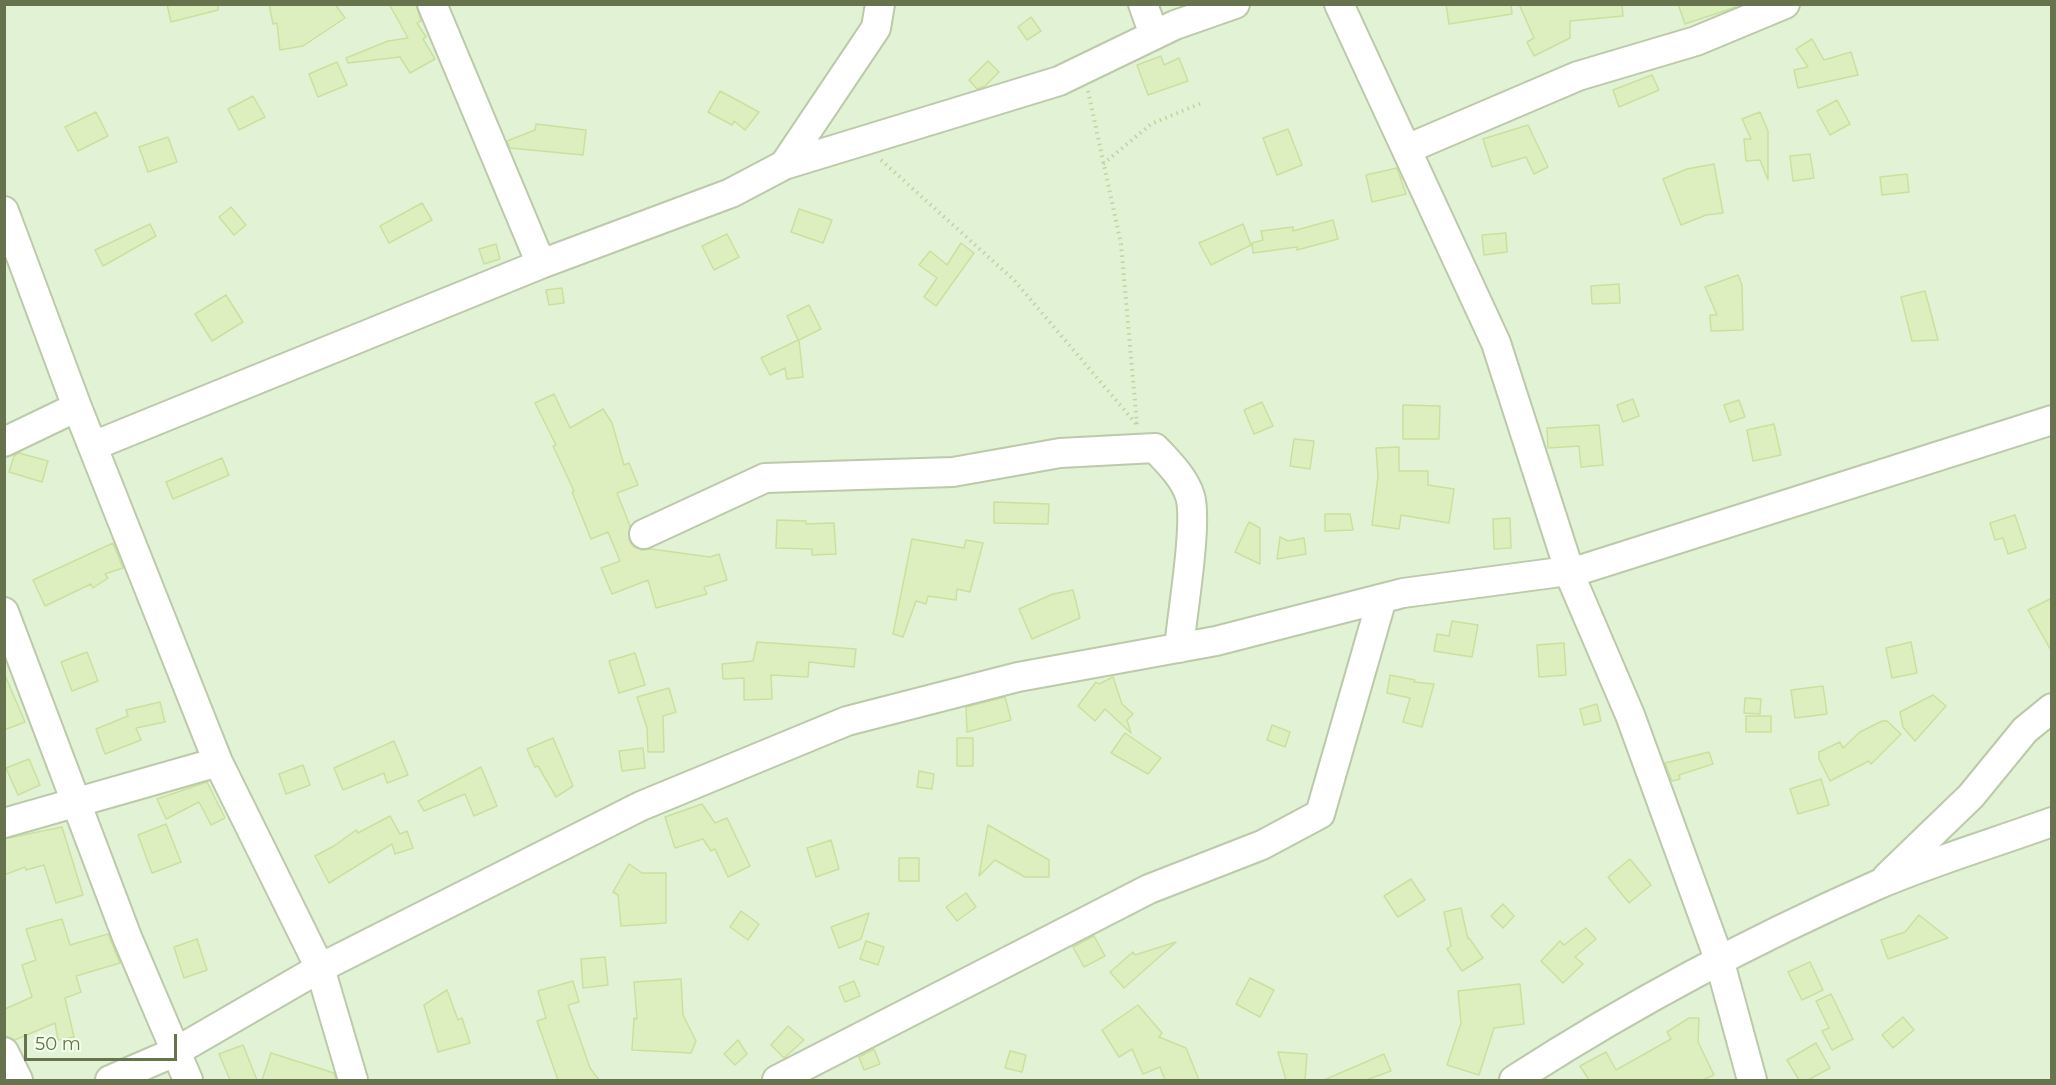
<!DOCTYPE html>
<style>
body{margin:0}
#map{position:relative;width:2056px;height:1085px;overflow:hidden;background:#eefbe5;font-family:Montserrat,sans-serif}
canvas{display:block}
.frame{position:absolute;inset:0;border:6px solid #66734c;pointer-events:none}
.scale{position:absolute;left:24px;top:1034px;width:153px;height:27px;box-sizing:border-box;border:3px solid #66734c;border-top:0;padding-left:8px;font-size:18px;line-height:21px;white-space:nowrap;color:#66734c;-webkit-text-stroke:4px #f3feeb;paint-order:stroke}
</style>
<div id="map">
<canvas width="2056" height="1085"></canvas>
<div class="frame"></div>
<div class="scale">50 m</div>
</div>
<script>
const ctx = document.querySelector('canvas').getContext('2d');
ctx.lineJoin = 'round';
function paint(path, color) { ctx.fillStyle = color; ctx.fill(path, 'evenodd'); }
function trace(path, color, width, dash) { ctx.strokeStyle = color; ctx.lineWidth = width; ctx.lineCap = dash ? 'butt' : 'round'; ctx.setLineDash(dash || []); ctx.stroke(path); }
const residential = new Path2D(`
 M 5,5 L 2051,5 L 2051,1080 L 5,1080 Z`);
const building = new Path2D(`
 M 167,4 L 218,4 L 218,10 L 171,22 Z
 M 269,4 L 335,4 L 345,18 L 303,46 L 280,50 L 277,23 L 273,24 Z
 M 389,4 L 416,4 L 421,21 L 417,23 L 426,37 L 423,39 L 435,59 L 410,73 L 400,57 L 348,63 L 346,58 L 388,41 L 408,38 Z
 M 1446,4 L 1511,4 L 1512,14 L 1449,24 Z
 M 1519,4 L 1622,4 L 1623,16 L 1570,21 L 1570,38 L 1534,56 L 1527,42 L 1534,38 Z
 M 1678,4 L 1735,4 L 1736,7 L 1685,24 Z
 M 1031,17 L 1041,31 L 1027,40 L 1018,27 Z
 M 1812,39 L 1824,60 L 1851,52 L 1858,75 L 1798,88 L 1794,70 L 1808,67 L 1796,49 Z
 M 1161,56 L 1164,65 L 1179,58 L 1188,81 L 1148,95 L 1137,65 Z
 M 988,61 L 999,72 L 985,86 L 977,89 L 969,80 Z
 M 337,62 L 347,85 L 318,97 L 309,74 Z
 M 1652,75 L 1659,90 L 1619,107 L 1613,90 Z
 M 720,91 L 759,112 L 745,130 L 734,121 L 732,125 L 708,112 Z
 M 253,96 L 265,117 L 239,130 L 228,109 Z
 M 1837,100 L 1850,124 L 1830,135 L 1817,111 Z
 M 96,112 L 108,136 L 78,151 L 65,127 Z
 M 1760,112 L 1768,131 L 1768,180 L 1760,160 L 1746,161 L 1744,139 L 1751,139 L 1742,119 Z
 M 536,124 L 586,130 L 583,155 L 510,148 L 507,141 L 535,130 Z
 M 1528,125 L 1548,167 L 1534,174 L 1526,157 L 1492,167 L 1483,139 Z
 M 1288,129 L 1302,165 L 1277,175 L 1263,138 Z
 M 168,137 L 177,162 L 148,172 L 139,147 Z
 M 1810,154 L 1814,178 L 1793,181 L 1790,156 Z
 M 1714,164 L 1723,213 L 1706,215 L 1681,225 L 1663,179 L 1687,169 Z
 M 1397,168 L 1406,194 L 1372,202 L 1366,175 Z
 M 1907,174 L 1909,192 L 1882,195 L 1880,177 Z
 M 422,203 L 432,220 L 389,243 L 380,226 Z
 M 231,207 L 246,225 L 234,235 L 219,217 Z
 M 799,209 L 832,220 L 823,243 L 791,232 Z
 M 1333,220 L 1338,239 L 1297,250 L 1297,247 L 1253,253 L 1252,243 L 1263,240 L 1261,231 L 1293,227 L 1293,231 Z
 M 150,224 L 156,236 L 103,266 L 95,250 Z
 M 1243,224 L 1251,245 L 1211,265 L 1199,243 Z
 M 1506,233 L 1507,252 L 1484,255 L 1482,235 Z
 M 727,234 L 739,257 L 714,270 L 702,246 Z
 M 961,243 L 974,253 L 936,306 L 924,297 L 937,278 L 919,265 L 930,251 L 947,265 Z
 M 496,244 L 500,259 L 484,264 L 479,249 Z
 M 1738,275 L 1742,285 L 1743,330 L 1711,331 L 1710,315 L 1717,315 L 1705,287 Z
 M 1619,284 L 1620,303 L 1592,304 L 1591,286 Z
 M 562,288 L 564,303 L 549,305 L 546,290 Z
 M 1925,291 L 1938,340 L 1912,341 L 1901,297 Z
 M 226,295 L 243,322 L 212,341 L 195,314 Z
 M 809,305 L 821,329 L 799,340 L 803,377 L 787,379 L 785,368 L 770,375 L 761,358 L 798,340 L 787,316 Z
 M 554,394 L 570,428 L 603,409 L 612,423 L 624,465 L 629,463 L 638,485 L 617,493 L 630,526 L 629,540 L 634,547 L 642,550 L 651,549 L 710,557 L 719,554 L 727,580 L 704,587 L 707,594 L 656,608 L 648,580 L 612,594 L 601,568 L 620,561 L 608,532 L 591,539 L 572,492 L 574,491 L 553,446 L 556,445 L 535,403 Z
 M 1633,399 L 1639,416 L 1623,422 L 1617,405 Z
 M 1739,400 L 1745,417 L 1730,422 L 1724,405 Z
 M 1262,402 L 1273,426 L 1254,434 L 1244,410 Z
 M 1403,405 L 1440,406 L 1439,439 L 1403,439 Z
 M 1774,424 L 1781,455 L 1753,461 L 1747,430 Z
 M 1599,425 L 1603,465 L 1581,467 L 1579,446 L 1548,448 L 1547,428 Z
 M 1294,439 L 1314,441 L 1310,469 L 1290,466 Z
 M 1399,447 L 1399,471 L 1428,471 L 1428,485 L 1454,489 L 1449,523 L 1401,515 L 1399,529 L 1372,525 L 1378,476 L 1376,448 Z
 M 19,453 L 48,461 L 42,482 L 9,472 L 14,456 Z
 M 222,458 L 229,475 L 173,499 L 166,482 Z
 M 994,502 L 1049,504 L 1048,524 L 994,523 Z
 M 1325,514 L 1350,514 L 1353,530 L 1325,531 Z
 M 2015,515 L 2026,548 L 2008,554 L 2003,538 L 1995,540 L 1990,523 Z
 M 1510,518 L 1511,548 L 1494,549 L 1493,519 Z
 M 777,520 L 806,521 L 806,524 L 834,523 L 836,554 L 812,555 L 812,549 L 776,548 Z
 M 1249,522 L 1260,528 L 1260,564 L 1235,552 Z
 M 1280,537 L 1288,541 L 1304,538 L 1306,554 L 1277,559 Z
 M 912,539 L 964,548 L 966,540 L 983,543 L 970,592 L 957,589 L 956,600 L 928,596 L 926,604 L 916,601 L 903,637 L 893,634 Z
 M 113,543 L 123,568 L 105,574 L 108,578 L 93,588 L 91,584 L 45,606 L 33,580 Z
 M 1073,590 L 1080,618 L 1032,639 L 1019,609 L 1053,594 Z
 M 2052,598 L 2052,652 L 2028,610 Z
 M 1452,621 L 1478,625 L 1472,657 L 1434,651 L 1437,634 L 1449,636 Z
 M 757,642 L 856,649 L 854,667 L 809,662 L 808,677 L 771,675 L 772,699 L 744,700 L 744,678 L 723,679 L 722,664 L 753,661 Z
 M 1911,642 L 1917,673 L 1892,678 L 1886,648 Z
 M 1564,643 L 1566,675 L 1539,677 L 1537,645 Z
 M 87,652 L 98,681 L 72,691 L 61,662 Z
 M 635,653 L 645,685 L 619,693 L 609,661 Z
 M 4,673 L 25,722 L 4,730 Z
 M 1390,675 L 1415,680 L 1414,682 L 1434,684 L 1422,727 L 1403,722 L 1410,698 L 1387,693 Z
 M 1113,677 L 1122,704 L 1133,714 L 1127,720 L 1131,733 L 1105,709 L 1095,721 L 1078,706 L 1096,682 L 1099,684 Z
 M 1823,686 L 1827,714 L 1795,718 L 1791,690 Z
 M 669,688 L 676,712 L 663,716 L 664,752 L 648,752 L 647,728 L 637,697 Z
 M 1933,695 L 1946,706 L 1915,741 L 1903,727 L 1900,712 Z
 M 1005,697 L 1011,720 L 967,732 L 966,707 Z
 M 1745,698 L 1761,699 L 1760,714 L 1744,713 Z
 M 160,702 L 165,722 L 136,728 L 141,740 L 105,754 L 96,729 L 128,716 L 126,710 Z
 M 1597,704 L 1601,721 L 1584,725 L 1580,709 Z
 M 1746,716 L 1771,716 L 1771,732 L 1746,732 Z
 M 1882,721 L 1887,721 L 1901,734 L 1871,764 L 1869,761 L 1830,781 L 1819,759 L 1819,752 L 1840,742 L 1843,748 L 1860,732 Z
 M 1272,725 L 1290,732 L 1285,747 L 1267,740 Z
 M 1125,733 L 1161,758 L 1148,774 L 1111,753 Z
 M 553,738 L 573,786 L 556,797 L 538,766 L 535,767 L 527,749 Z
 M 957,738 L 973,738 L 973,766 L 957,766 Z
 M 394,741 L 408,775 L 387,783 L 384,773 L 343,790 L 334,768 Z
 M 643,748 L 645,768 L 622,771 L 619,751 Z
 M 1709,752 L 1713,764 L 1679,775 L 1680,779 L 1672,781 L 1665,763 Z
 M 29,759 L 40,785 L 18,795 L 6,768 Z
 M 303,765 L 310,785 L 286,794 L 279,774 Z
 M 481,767 L 497,806 L 474,816 L 465,794 L 424,811 L 418,801 Z
 M 919,771 L 934,774 L 932,789 L 917,787 Z
 M 1821,779 L 1829,805 L 1798,814 L 1790,789 Z
 M 207,782 L 225,818 L 211,825 L 199,802 L 166,819 L 157,799 Z
 M 702,804 L 715,823 L 727,818 L 750,866 L 728,877 L 715,849 L 711,851 L 703,839 L 675,848 L 665,817 Z
 M 390,816 L 400,834 L 407,831 L 413,848 L 395,854 L 392,844 L 329,883 L 315,856 L 334,846 L 356,830 L 358,833 Z
 M 166,824 L 181,862 L 152,873 L 138,835 Z
 M 988,825 L 1049,860 L 1049,877 L 1025,877 L 995,860 L 979,876 Z
 M 62,827 L 83,895 L 56,903 L 44,865 L 26,870 L 25,867 L 4,875 L 4,839 Z
 M 831,840 L 839,869 L 816,877 L 807,848 Z
 M 899,858 L 919,858 L 919,881 L 899,881 Z
 M 1630,859 L 1651,885 L 1629,903 L 1608,877 Z
 M 629,864 L 642,873 L 666,873 L 666,923 L 621,926 L 618,895 L 613,892 Z
 M 1411,879 L 1425,900 L 1398,917 L 1384,896 Z
 M 966,893 L 976,907 L 957,921 L 946,907 Z
 M 1503,904 L 1514,916 L 1503,928 L 1491,916 Z
 M 1461,908 L 1468,939 L 1469,938 L 1483,958 L 1462,971 L 1447,949 L 1451,946 L 1444,912 Z
 M 741,911 L 759,924 L 748,940 L 730,927 Z
 M 869,913 L 861,939 L 839,948 L 831,927 Z
 M 1919,915 L 1948,938 L 1888,959 L 1881,940 L 1905,932 Z
 M 62,919 L 70,945 L 108,934 L 120,963 L 76,976 L 81,992 L 65,998 L 74,1037 L 58,1040 L 55,1023 L 15,1040 L 5,1036 L 5,1009 L 32,997 L 22,965 L 36,960 L 26,929 Z
 M 1586,928 L 1596,939 L 1575,957 L 1583,964 L 1563,983 L 1541,961 L 1560,941 L 1564,945 Z
 M 1094,936 L 1105,956 L 1084,967 L 1073,947 Z
 M 197,939 L 207,970 L 184,978 L 174,947 Z
 M 866,941 L 884,947 L 878,965 L 860,959 Z
 M 1176,942 L 1124,988 L 1110,972 L 1133,952 L 1135,955 Z
 M 605,957 L 608,985 L 583,988 L 581,959 Z
 M 1810,962 L 1823,990 L 1802,1000 L 1788,972 Z
 M 1250,978 L 1274,990 L 1260,1017 L 1236,1004 Z
 M 681,979 L 683,1015 L 696,1041 L 691,1053 L 632,1050 L 634,1018 L 637,1019 L 634,982 Z
 M 573,981 L 579,1002 L 568,1005 L 590,1068 L 599,1080 L 558,1080 L 537,1021 L 546,1018 L 538,991 Z
 M 854,981 L 860,996 L 845,1002 L 839,987 Z
 M 1520,984 L 1524,1024 L 1494,1028 L 1479,1075 L 1447,1065 L 1461,1023 L 1458,991 Z
 M 447,990 L 458,1020 L 462,1018 L 470,1043 L 438,1052 L 424,1005 Z
 M 1831,994 L 1853,1039 L 1832,1050 L 1822,1031 L 1829,1028 L 1816,1001 Z
 M 1138,1005 L 1162,1033 L 1159,1037 L 1186,1048 L 1199,1080 L 1165,1080 L 1160,1067 L 1143,1074 L 1132,1049 L 1119,1057 L 1102,1030 Z
 M 1903,1017 L 1914,1030 L 1893,1048 L 1882,1035 Z
 M 1689,1018 L 1699,1018 L 1698,1042 L 1714,1075 L 1702,1080 L 1589,1080 L 1580,1066 L 1606,1052 L 1616,1070 L 1671,1039 L 1667,1032 Z
 M 788,1026 L 804,1040 L 784,1058 L 771,1045 Z
 M 738,1040 L 747,1054 L 735,1065 L 724,1054 Z
 M 1816,1043 L 1830,1068 L 1808,1080 L 1799,1080 L 1787,1060 Z
 M 243,1045 L 257,1080 L 230,1080 L 219,1054 Z
 M 874,1049 L 880,1064 L 864,1070 L 859,1057 Z
 M 1010,1051 L 1026,1055 L 1022,1072 L 1005,1068 Z
 M 1278,1052 L 1307,1054 L 1305,1080 L 1286,1080 Z
 M 271,1053 L 334,1073 L 336,1080 L 262,1080 Z
 M 1384,1054 L 1391,1071 L 1366,1080 L 1324,1080 Z`);
const path = new Path2D(`
 M 1088,91 L 1121,244 L 1137,425
 M 881,160 L 1014,280 L 1138,426
 M 1103,164 L 1151,124 L 1204,102`);
const minor = new Path2D(`
 M 432,4 L 541,264
 M 1143,4 L 1154,35
 M 1339,4 L 1496,343 L 1573,582 L 1630,715 L 1719,959 L 1752,1080
 M 1407,149 L 1578,76 L 1696,41 L 1785,4
 M 784,165 L 876,28 L 880,4
 M 4,211 L 77,407 L 218,762 L 320,968 L 353,1080
 M 4,442 L 77,407
 M 93,446 L 541,264 L 731,193 L 784,165 L 1059,81 L 1175,25 L 1235,4
 M 644,534 L 765,478 L 953,472 L 1060,453 L 1155,448 C 1168,462 1184,477 1190,496 C 1198,522 1182,615 1179,648
 M 4,612 L 127,937 L 188,1080
 M 4,823 L 218,762
 M 1887,877 L 1971,796 L 2025,730 L 2052,708
 M 4,1052 L 18,1080
 M 110,1080 L 175,1052 L 320,968 L 641,806 L 847,721 L 1018,677 L 1216,641 L 1403,593 L 1583,569 L 2052,420
 M 777,1080 L 1149,889 L 1262,845 L 1320,814 L 1379,609
 M 1514,1080 C 1630,1005 1750,941 1877,885 C 1933,861 1994,843 2052,822`);
paint(residential, '#e2f2d4');
paint(building, '#ddefbe');
trace(building, '#c9e19f', 1.5);
trace(minor, '#bcc9aa', 32);
trace(path, '#c1d4a1', 4, [1.5, 4.5]);
trace(minor, '#fff', 28);
</script>
